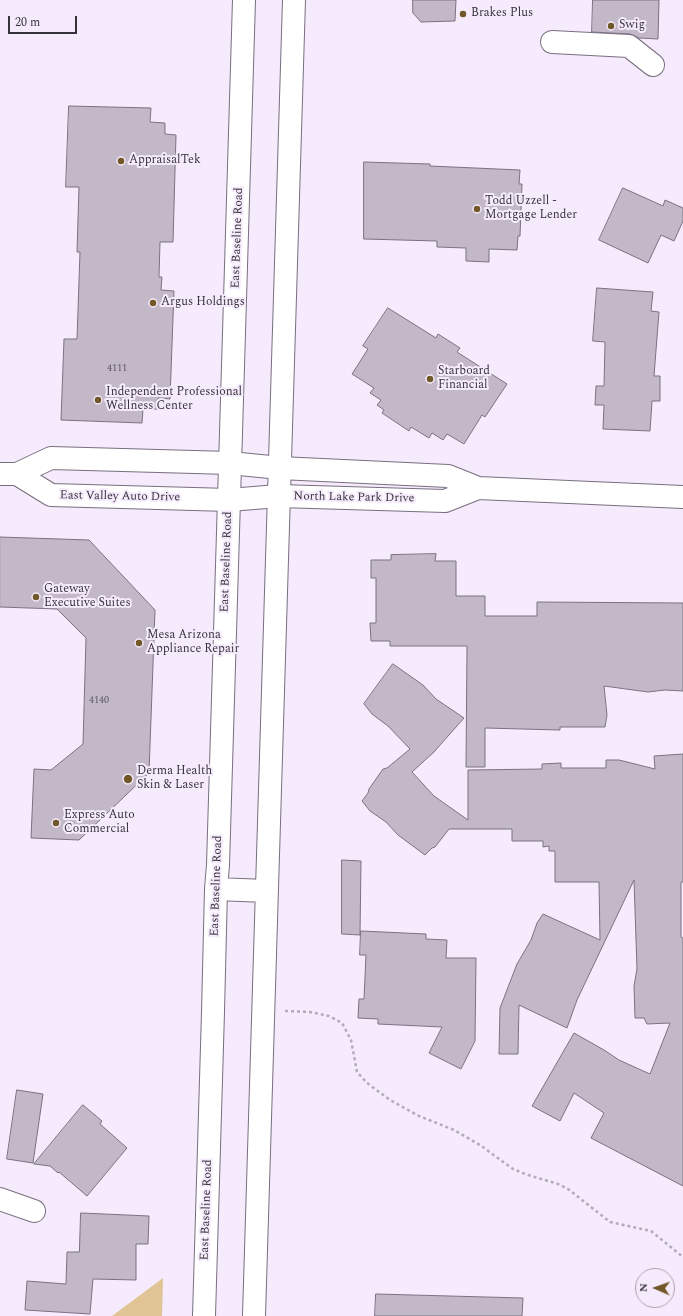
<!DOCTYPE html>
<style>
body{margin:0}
#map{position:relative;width:683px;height:1316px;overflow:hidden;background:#f5ebfc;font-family:Spectral,serif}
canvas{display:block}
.north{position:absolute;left:635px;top:1268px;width:40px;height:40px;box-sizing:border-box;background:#f5ebfc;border:1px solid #a9a1ae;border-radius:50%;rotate:272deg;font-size:11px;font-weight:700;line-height:16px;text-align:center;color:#37333a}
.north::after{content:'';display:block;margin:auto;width:14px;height:18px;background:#715829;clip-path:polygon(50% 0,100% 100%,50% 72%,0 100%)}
.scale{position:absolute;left:8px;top:16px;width:69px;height:18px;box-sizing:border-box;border:2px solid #37333a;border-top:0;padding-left:5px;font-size:12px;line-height:14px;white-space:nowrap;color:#37333a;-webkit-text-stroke:3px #f5ebfc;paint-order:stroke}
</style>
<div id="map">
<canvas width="683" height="1316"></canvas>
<div class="north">N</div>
<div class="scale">20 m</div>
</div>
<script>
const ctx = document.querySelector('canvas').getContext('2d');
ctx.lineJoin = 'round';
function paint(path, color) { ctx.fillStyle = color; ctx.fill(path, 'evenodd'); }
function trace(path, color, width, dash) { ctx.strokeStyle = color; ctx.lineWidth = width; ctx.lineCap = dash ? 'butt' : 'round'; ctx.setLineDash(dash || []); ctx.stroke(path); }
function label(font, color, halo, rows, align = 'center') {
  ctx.font = font + ' Spectral,serif'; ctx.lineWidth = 4; ctx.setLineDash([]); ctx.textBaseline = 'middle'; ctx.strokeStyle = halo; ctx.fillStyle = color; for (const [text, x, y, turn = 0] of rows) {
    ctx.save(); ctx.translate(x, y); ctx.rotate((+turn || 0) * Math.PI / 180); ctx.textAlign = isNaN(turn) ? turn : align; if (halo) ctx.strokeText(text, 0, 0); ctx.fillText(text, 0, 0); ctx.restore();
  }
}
const green = new Path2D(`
 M 163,1278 L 162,1316 L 112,1316 Z`);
const building = new Path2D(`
 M 413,0 L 456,0 L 455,21 L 421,22 L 413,13 Z
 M 593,0 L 659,0 L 658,39 L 639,38 L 630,34 L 592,32 Z
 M 69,106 L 151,108 L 150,122 L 165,123 L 165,134 L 176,135 L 173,242 L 160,242 L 159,277 L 162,277 L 161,290 L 174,291 L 170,399 L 158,398 L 158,409 L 143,409 L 142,423 L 61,420 L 64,339 L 77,339 L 80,252 L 77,252 L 79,187 L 66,187 Z
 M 364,162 L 430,164 L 430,166 L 520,170 L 519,184 L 522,184 L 520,236 L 518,236 L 517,250 L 489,249 L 489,262 L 466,261 L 466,248 L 437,247 L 437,241 L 364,239 Z
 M 623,188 L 663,206 L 665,200 L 683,208 L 683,221 L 674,241 L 661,235 L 648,263 L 599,240 Z
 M 597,288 L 653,292 L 651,311 L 659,312 L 654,376 L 660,376 L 660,401 L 652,401 L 650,431 L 603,429 L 604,405 L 595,405 L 596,386 L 604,386 L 605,342 L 593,341 Z
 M 388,308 L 436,338 L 438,334 L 460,348 L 457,352 L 507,384 L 485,417 L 482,415 L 464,444 L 447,434 L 443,440 L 432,433 L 429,438 L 411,427 L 409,431 L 382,413 L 384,410 L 377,405 L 381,400 L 370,393 L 374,388 L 352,374 L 368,349 L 363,346 Z
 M 0,537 L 89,540 L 155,610 L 149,773 L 79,840 L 31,838 L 34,769 L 51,770 L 83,744 L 86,638 L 57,609 L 0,607 Z
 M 436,554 L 435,561 L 456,561 L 456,596 L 485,596 L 485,616 L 537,616 L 537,602 L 683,603 L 683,691 L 665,690 L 648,692 L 604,686 L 607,715 L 605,727 L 560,727 L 560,730 L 485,728 L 485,767 L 466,767 L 467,646 L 390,646 L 390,641 L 371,641 L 370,623 L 376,623 L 376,578 L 371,578 L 371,560 L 391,560 L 391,555 Z
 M 393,664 L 423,685 L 436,699 L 464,718 L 434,752 L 412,772 L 434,796 L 468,820 L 468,770 L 542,769 L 542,764 L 561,763 L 561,768 L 606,768 L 606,760 L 619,760 L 655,769 L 654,756 L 683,754 L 683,882 L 681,882 L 681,937 L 683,938 L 683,1186 L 591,1138 L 604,1113 L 574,1093 L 560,1121 L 532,1106 L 574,1033 L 604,1050 L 619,1060 L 650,1074 L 670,1023 L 647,1024 L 644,1018 L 635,1018 L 634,986 L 637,969 L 634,880 L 577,1000 L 567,1028 L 519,1005 L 518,1054 L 499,1054 L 500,1008 L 517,964 L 531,940 L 537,923 L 543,914 L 600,940 L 599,882 L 555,882 L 555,851 L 549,851 L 549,846 L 543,847 L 543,841 L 512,841 L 512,829 L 449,829 L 435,847 L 432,848 L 425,855 L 398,835 L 386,822 L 370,811 L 362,801 L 368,793 L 369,789 L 383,769 L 387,768 L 410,749 L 388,726 L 372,714 L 364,704 Z
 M 342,860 L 361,861 L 360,935 L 342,934 Z
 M 361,931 L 426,934 L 426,939 L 447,940 L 446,958 L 476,958 L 475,1041 L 461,1069 L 429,1053 L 442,1027 L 378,1024 L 378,1019 L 358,1018 L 359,999 L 364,999 L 366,955 L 360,955 Z
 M 17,1090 L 43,1094 L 33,1163 L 7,1159 Z
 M 83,1105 L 102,1121 L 100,1124 L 127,1148 L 87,1196 L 59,1172 L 58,1173 L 50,1166 L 34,1164 Z
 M 81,1213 L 149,1216 L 148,1244 L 136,1244 L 136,1280 L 93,1279 L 90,1314 L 25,1310 L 27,1281 L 66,1284 L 67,1252 L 79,1252 Z
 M 376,1294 L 523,1298 L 522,1316 L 375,1316 Z`);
const path = new Path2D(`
 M 285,1011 L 310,1012 L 329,1016 L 342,1023 L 351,1040 L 357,1072 L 367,1083 L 390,1100 L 419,1116 L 454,1130 L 480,1145 L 513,1169 L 525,1174 L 558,1184 L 568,1189 L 610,1222 L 651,1231 L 683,1257`);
const minor = new Path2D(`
 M 552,42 L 629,46 L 653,65
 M 0,474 L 17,474 L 51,458 L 230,463 L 280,468 L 448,476 L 478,488 L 683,497
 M 17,474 L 51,495 L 229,500 L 279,496 L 445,501 L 478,488
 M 0,1199 L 34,1211`);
const major = new Path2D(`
 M 216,889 L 266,891
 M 204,1316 L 213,1012 L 216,889 L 218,865 L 244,0
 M 254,1316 L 294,0`);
const markers = [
 [463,14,4,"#715829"],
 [611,26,4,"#715829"],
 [121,161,4,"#715829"],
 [477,209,4,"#715829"],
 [153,303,4,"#715829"],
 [430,379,4,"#715829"],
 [98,400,4,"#715829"],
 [36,597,4,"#715829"],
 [139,643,4,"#715829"],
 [128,779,5,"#715829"],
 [56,823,4,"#715829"]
];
const numberNames = [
 ["4111",117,369],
 ["4140",99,701]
];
const poiNames = [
 ["Brakes Plus",471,14],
 ["Swig",619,26],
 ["AppraisalTek",129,161],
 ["Todd Uzzell -",485,202],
 ["Mortgage Lender",485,216],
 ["Argus Holdings",161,303],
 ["Starboard",438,372],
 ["Financial",438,386],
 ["Independent Professional",106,393],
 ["Wellness Center",106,407],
 ["Gateway",44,590],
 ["Executive Suites",44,604],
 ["Mesa Arizona",147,636],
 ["Appliance Repair",147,650],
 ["Derma Health",137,772],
 ["Skin & Laser",137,786],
 ["Express Auto",64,816],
 ["Commercial",64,830]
];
const streetNames = [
 ["East Baseline Road",238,238,-88],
 ["East Valley Auto Drive",120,497,1],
 ["North Lake Park Drive",354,498,1],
 ["East Baseline Road",227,562,-88],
 ["East Baseline Road",217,886,-88],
 ["East Baseline Road",207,1210,-88]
];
paint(green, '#e0c495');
paint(building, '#c2b8c8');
trace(building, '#7b7281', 1);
trace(minor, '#786f7e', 24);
trace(major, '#786f7e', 24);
trace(path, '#b3abb9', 2.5, [3, 3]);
trace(minor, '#fff', 22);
trace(major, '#fff', 22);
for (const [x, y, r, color] of markers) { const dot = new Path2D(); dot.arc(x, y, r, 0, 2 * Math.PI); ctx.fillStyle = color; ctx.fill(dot); trace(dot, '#f5ebfc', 1.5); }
label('10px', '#5a545e', null, numberNames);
label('12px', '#37333a', '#f5ebfc', poiNames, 'left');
label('12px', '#37333a', '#f5ebfc', streetNames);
</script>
